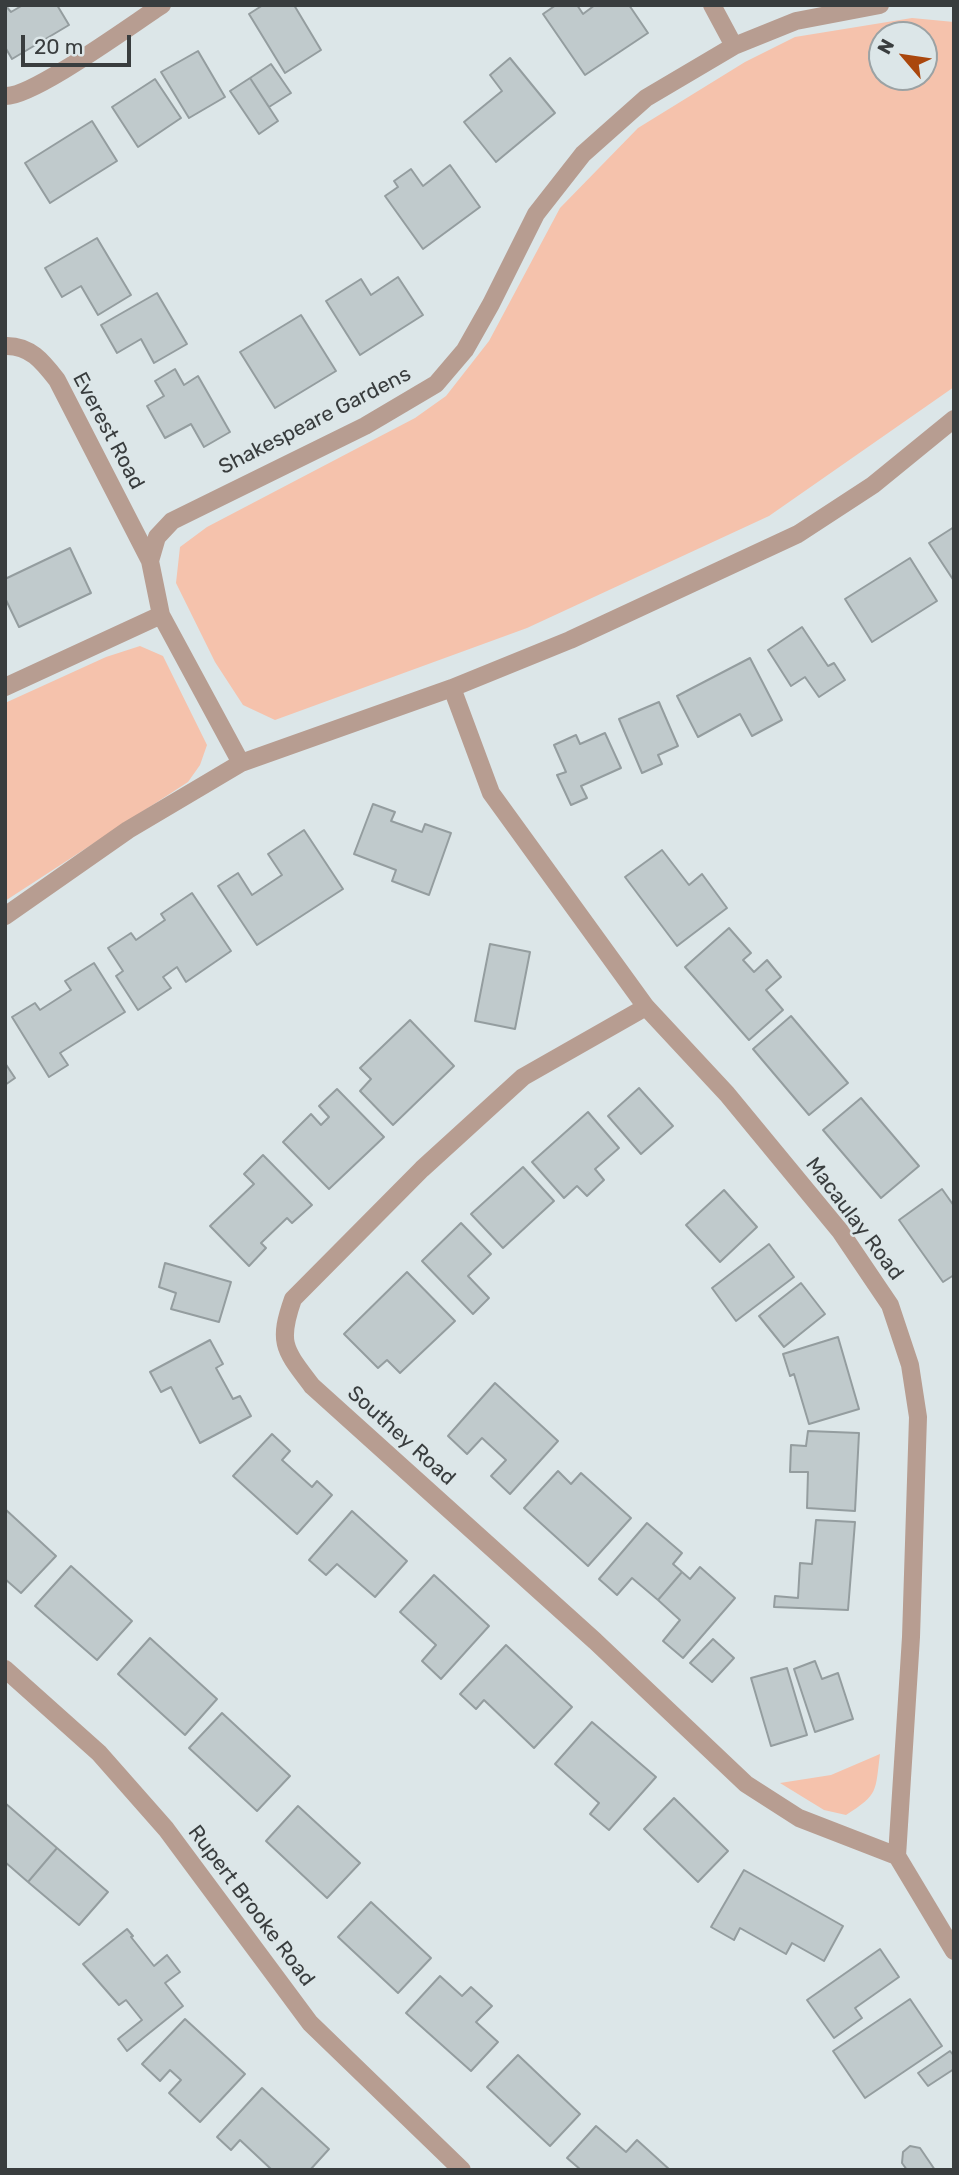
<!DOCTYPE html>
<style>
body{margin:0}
#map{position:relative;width:959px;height:2175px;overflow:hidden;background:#dce6e8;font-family:Rubik,sans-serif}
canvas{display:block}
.frame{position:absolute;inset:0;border:7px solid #393d3e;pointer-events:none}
.north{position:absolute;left:868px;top:21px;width:70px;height:70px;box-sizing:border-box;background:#dce6e8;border:2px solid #9ba2a4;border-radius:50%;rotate:299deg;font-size:19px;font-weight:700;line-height:28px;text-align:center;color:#393d3e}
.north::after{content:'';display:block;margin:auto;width:24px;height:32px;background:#aa470d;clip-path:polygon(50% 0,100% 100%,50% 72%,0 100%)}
.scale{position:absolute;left:21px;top:35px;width:110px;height:32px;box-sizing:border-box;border:4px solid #393d3e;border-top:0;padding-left:9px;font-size:21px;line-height:24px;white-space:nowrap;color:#393d3e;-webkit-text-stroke:5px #dce6e8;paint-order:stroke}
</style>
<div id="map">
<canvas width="959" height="2175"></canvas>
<div class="frame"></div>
<div class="north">N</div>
<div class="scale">20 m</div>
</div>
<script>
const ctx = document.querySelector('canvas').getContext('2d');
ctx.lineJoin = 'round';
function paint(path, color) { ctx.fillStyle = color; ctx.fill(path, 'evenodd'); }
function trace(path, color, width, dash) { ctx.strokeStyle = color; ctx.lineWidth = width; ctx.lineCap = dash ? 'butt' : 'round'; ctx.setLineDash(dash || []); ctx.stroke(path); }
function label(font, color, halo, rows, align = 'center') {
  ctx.font = font + ' Rubik,sans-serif'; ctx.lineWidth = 5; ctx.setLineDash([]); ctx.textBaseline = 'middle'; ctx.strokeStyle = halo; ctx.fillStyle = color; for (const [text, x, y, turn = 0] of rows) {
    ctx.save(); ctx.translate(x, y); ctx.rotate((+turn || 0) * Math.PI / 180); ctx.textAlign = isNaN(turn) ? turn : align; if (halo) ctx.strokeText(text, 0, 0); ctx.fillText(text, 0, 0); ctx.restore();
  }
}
const green = new Path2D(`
 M 912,18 L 954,22 L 954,387 L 769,516 L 527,628 L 275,720 L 243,705 L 215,662 L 176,583 L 180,547 L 207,527 L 415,418 L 446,396 L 489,341 L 560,208 L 638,128 L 745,62 L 795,37 ZM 882,35 L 924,35 L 924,77 L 882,77 Z
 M 140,646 L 163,656 L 207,745 L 200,765 L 188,782 L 5,901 L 5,703 L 106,657 Z
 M 880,1754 C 875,1792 879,1794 846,1815 L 824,1810 L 780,1783 L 831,1775 Z`);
const building = new Path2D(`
 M 5,5 L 11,12 L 23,5 L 57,5 L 69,25 L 12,59 L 5,47 Z
 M 263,5 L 294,5 L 321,50 L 285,73 L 249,14 Z
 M 556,5 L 577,5 L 583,14 L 595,5 L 629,5 L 648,33 L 585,75 L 543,14 Z
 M 198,51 L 225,97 L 189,118 L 161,72 Z
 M 510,58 L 555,113 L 496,162 L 464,122 L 502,91 L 490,75 Z
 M 271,64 L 291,93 L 269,107 L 250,78 Z
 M 250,78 L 278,121 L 259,134 L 230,91 Z
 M 155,79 L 181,118 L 138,147 L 112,107 Z
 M 92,121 L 117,161 L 50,203 L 25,163 Z
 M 450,165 L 480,207 L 423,249 L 385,196 L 398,187 L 394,181 L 411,169 L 423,186 Z
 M 97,238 L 131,295 L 98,315 L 81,286 L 62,297 L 45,268 Z
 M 398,277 L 423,315 L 360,355 L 326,301 L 361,279 L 371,295 Z
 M 157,293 L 187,344 L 154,363 L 141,339 L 117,353 L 101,325 Z
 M 301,315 L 336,371 L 275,408 L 240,352 Z
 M 175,369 L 184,385 L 198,376 L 230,432 L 204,447 L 191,424 L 165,438 L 147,406 L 164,396 L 155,381 Z
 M 954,527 L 954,581 L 929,543 Z
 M 70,548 L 91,593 L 19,627 L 5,598 L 5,579 Z
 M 910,558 L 937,601 L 872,642 L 845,599 Z
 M 802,627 L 828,666 L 834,663 L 845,680 L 819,697 L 805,677 L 791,686 L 768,650 Z
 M 750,658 L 782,720 L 752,736 L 740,714 L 698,737 L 677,696 Z
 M 659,702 L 678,746 L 658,755 L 662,764 L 642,773 L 619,719 Z
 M 605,733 L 621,768 L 581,786 L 587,798 L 571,805 L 557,775 L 566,772 L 554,745 L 576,735 L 580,744 Z
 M 373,804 L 395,812 L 391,821 L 422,832 L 425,824 L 451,833 L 429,895 L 392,881 L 396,870 L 354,854 Z
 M 304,830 L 343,889 L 257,945 L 218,886 L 238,873 L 252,895 L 282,875 L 268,854 Z
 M 662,850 L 689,885 L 702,874 L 727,908 L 677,946 L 625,877 Z
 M 192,893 L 231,951 L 186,982 L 177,967 L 163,977 L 171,988 L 138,1010 L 116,976 L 123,971 L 108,948 L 131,933 L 136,940 L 165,920 L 161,914 Z
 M 729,928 L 751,953 L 743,960 L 754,972 L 767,960 L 781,977 L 766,990 L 783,1010 L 749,1040 L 685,967 Z
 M 490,944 L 530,952 L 515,1029 L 475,1021 Z
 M 94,963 L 125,1012 L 60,1053 L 68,1065 L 49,1077 L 12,1017 L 35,1003 L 40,1010 L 71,990 L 65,981 Z
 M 791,1016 L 848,1083 L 809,1115 L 753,1049 Z
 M 410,1020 L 454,1066 L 393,1125 L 360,1091 L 371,1079 L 360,1068 Z
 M 5,1063 L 15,1078 L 5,1085 Z
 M 639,1088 L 673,1126 L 641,1154 L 608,1116 Z
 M 337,1089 L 384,1137 L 329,1189 L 283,1142 L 311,1114 L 321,1125 L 329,1117 L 319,1106 Z
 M 861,1098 L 919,1166 L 881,1198 L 823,1130 Z
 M 588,1112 L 619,1148 L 595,1169 L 604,1180 L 587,1196 L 577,1186 L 564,1198 L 532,1162 Z
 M 263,1155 L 312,1205 L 292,1223 L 287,1218 L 261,1243 L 266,1248 L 249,1266 L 210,1226 L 254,1184 L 244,1174 Z
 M 523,1167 L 554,1201 L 503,1248 L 471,1214 Z
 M 942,1189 L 954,1206 L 954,1275 L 943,1282 L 899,1220 Z
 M 724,1190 L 757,1227 L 720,1262 L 686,1225 Z
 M 461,1223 L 491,1254 L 468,1276 L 489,1298 L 473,1314 L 422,1261 Z
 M 769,1244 L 794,1277 L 736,1321 L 712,1288 Z
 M 165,1263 L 231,1282 L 219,1322 L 171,1309 L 176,1293 L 159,1287 Z
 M 407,1272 L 455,1321 L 400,1373 L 387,1360 L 378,1368 L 344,1334 Z
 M 801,1283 L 825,1314 L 784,1347 L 759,1316 Z
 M 838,1337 L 859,1409 L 809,1424 L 794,1374 L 790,1376 L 783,1354 Z
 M 210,1340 L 223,1364 L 216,1368 L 233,1399 L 240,1396 L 251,1416 L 200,1443 L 171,1387 L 161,1392 L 150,1372 Z
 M 495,1383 L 558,1441 L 510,1494 L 491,1476 L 506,1460 L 482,1438 L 467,1454 L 448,1436 Z
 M 808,1431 L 859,1433 L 855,1511 L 807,1508 L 808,1472 L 790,1472 L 791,1445 L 806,1446 Z
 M 272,1434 L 290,1451 L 282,1460 L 312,1487 L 317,1481 L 332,1495 L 297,1534 L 233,1476 Z
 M 558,1471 L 571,1484 L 581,1473 L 631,1518 L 588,1566 L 524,1508 Z
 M 5,1509 L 56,1556 L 21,1593 L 5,1579 Z
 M 352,1511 L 407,1561 L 375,1597 L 337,1564 L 326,1575 L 309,1560 Z
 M 816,1520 L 855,1522 L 848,1610 L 774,1607 L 775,1596 L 798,1598 L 800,1563 L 812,1564 Z
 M 647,1523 L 682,1553 L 673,1564 L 682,1572 L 658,1600 L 632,1578 L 617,1595 L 599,1579 Z
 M 71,1566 L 132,1621 L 97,1660 L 35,1606 Z
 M 700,1567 L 735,1598 L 683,1658 L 663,1641 L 680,1620 L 658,1600 L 682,1572 L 690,1579 Z
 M 434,1575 L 489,1626 L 441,1679 L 422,1661 L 436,1645 L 400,1612 Z
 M 150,1638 L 217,1699 L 185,1735 L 118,1674 Z
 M 713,1639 L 734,1658 L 712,1682 L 690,1663 Z
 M 506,1645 L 572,1707 L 534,1748 L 484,1700 L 476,1709 L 460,1694 Z
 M 815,1661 L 822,1679 L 838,1673 L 853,1719 L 815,1732 L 794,1669 Z
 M 787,1668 L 807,1735 L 771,1746 L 751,1678 Z
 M 222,1713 L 290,1776 L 257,1811 L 189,1748 Z
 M 592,1722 L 656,1777 L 609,1830 L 590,1814 L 599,1803 L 555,1764 Z
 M 674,1798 L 728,1851 L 698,1882 L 644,1829 Z
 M 5,1803 L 57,1848 L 28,1882 L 5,1862 Z
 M 298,1806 L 360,1863 L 327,1898 L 266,1841 Z
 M 57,1848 L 108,1892 L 79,1925 L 28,1882 Z
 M 744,1870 L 843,1926 L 824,1961 L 792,1943 L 786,1954 L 740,1928 L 734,1940 L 711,1927 Z
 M 371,1902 L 431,1958 L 398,1993 L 338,1937 Z
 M 127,1929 L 133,1936 L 131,1937 L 154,1966 L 167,1955 L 180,1972 L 165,1983 L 183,2006 L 127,2051 L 118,2039 L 142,2020 L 126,2000 L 119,2005 L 83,1964 Z
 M 880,1949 L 899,1977 L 855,2008 L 862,2018 L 834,2038 L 807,2000 Z
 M 440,1976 L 462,1996 L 471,1987 L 492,2006 L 476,2022 L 498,2042 L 471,2071 L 406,2013 Z
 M 910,1999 L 942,2046 L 865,2098 L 833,2051 Z
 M 185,2019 L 245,2074 L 200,2122 L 169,2093 L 181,2080 L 170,2070 L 160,2081 L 142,2064 Z
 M 950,2051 L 954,2056 L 954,2069 L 928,2086 L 918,2073 Z
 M 518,2055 L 580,2114 L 550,2146 L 487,2087 Z
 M 262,2088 L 329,2149 L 310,2170 L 272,2170 L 240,2140 L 231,2150 L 217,2137 Z
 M 596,2126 L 626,2152 L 637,2140 L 670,2170 L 581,2170 L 567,2158 Z
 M 910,2146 L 920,2148 L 935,2170 L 907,2170 L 902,2163 L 903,2152 Z`);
const street = new Path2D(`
 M 712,5 L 734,46
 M 5,96 C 32,98 134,23 162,5
 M 5,346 C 30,345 43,362 57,380 L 150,561
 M 5,687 L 161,615
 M 452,688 L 491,793 L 646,1007 L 727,1094 L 840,1231 L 890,1305 L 910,1365 L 918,1417 L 911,1637 L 897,1856 L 954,1951
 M 241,763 L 161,615 L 150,561 L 157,537 L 172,521 L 365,426 L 436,384 L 465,350 L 491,304 L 536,214 L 583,154 L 646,98 L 734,46 L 796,21 L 880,5
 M 5,916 L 128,830 L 241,763 L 452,688 L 570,640 L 798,534 L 873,485 L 954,419
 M 646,1007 L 523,1077 L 422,1169 L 293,1299 C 277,1344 285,1350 312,1386 L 595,1641 L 746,1784 L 799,1818 L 897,1856
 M 5,1669 L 99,1753 L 166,1829 L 310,2023 L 462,2170`);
const streetNames = [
 ["Shakespeare Gardens",315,421,-27],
 ["Everest Road",108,431,62],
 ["Macaulay Road",854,1219,53],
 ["Southey Road",401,1436,42],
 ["Rupert Brooke Road",251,1906,53]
];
paint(green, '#f5c2ac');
paint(building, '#c0cacc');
trace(building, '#949d9f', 2);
trace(street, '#b79d91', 18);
label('21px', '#393d3e', '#dce6e8', streetNames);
</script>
